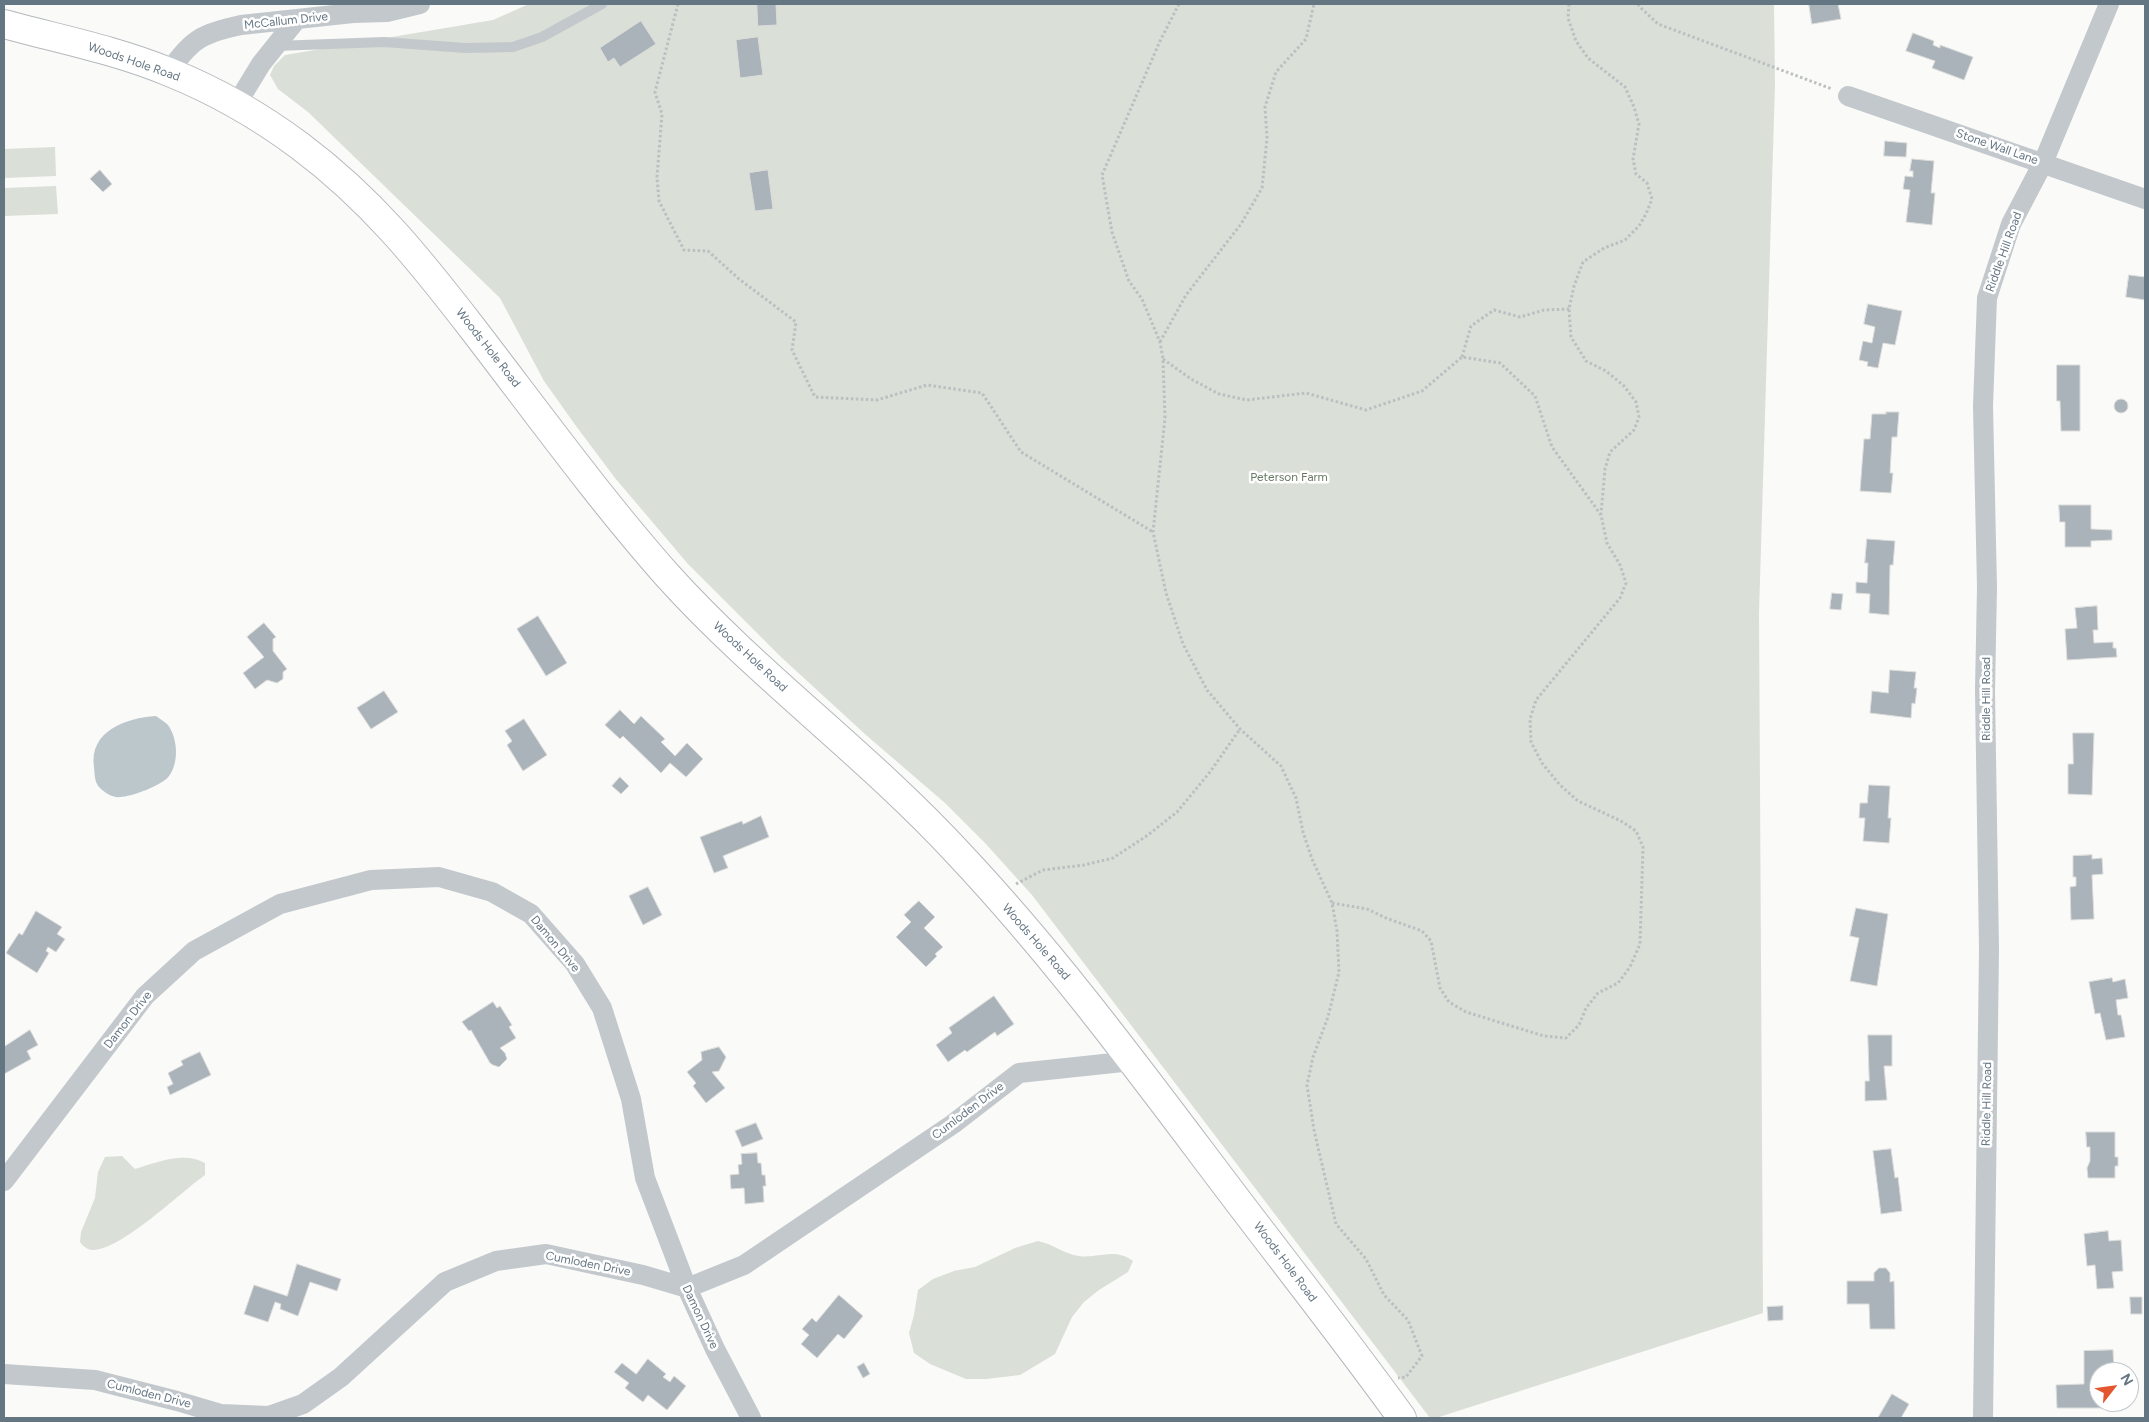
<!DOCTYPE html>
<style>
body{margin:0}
#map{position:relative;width:2149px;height:1422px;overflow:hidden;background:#fafaf8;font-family:Figtree,sans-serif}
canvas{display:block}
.frame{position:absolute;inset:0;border:5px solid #657683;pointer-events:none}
.north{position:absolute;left:2089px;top:1362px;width:50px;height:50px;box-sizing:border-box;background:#fff;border:1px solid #c1c8cd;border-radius:50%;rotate:60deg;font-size:14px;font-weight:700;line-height:20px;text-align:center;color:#657683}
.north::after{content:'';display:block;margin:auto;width:18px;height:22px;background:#e4572e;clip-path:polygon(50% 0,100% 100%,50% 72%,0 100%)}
</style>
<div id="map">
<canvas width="2149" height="1422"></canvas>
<div class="frame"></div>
<div class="north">N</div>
</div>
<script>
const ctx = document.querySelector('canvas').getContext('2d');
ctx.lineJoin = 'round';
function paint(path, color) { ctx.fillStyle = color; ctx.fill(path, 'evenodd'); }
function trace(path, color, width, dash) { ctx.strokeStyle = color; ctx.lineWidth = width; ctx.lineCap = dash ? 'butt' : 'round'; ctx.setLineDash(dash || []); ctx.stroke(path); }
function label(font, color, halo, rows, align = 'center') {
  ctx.font = font + ' Figtree,sans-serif'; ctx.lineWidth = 5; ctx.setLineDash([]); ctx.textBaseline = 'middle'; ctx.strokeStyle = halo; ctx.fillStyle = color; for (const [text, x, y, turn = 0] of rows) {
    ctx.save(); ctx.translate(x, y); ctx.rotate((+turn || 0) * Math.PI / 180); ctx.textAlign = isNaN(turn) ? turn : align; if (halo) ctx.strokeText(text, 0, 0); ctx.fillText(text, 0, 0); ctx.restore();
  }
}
const green = new Path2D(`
 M 529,4 L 1774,4 L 1775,84 L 1759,613 L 1763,1313 L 1436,1418 L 1430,1418 L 1032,895 L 985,843 L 945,803 L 866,735 L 781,657 L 688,564 L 615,478 L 576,426 L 544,381 L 500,298 L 308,112 L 278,89 L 270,75 L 274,66 L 285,55 L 493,20 Z
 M 55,147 L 56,176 L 4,178 L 4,149 Z
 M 56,186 L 58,214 L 4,216 L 4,188 Z
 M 122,1156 L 135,1169 C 157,1162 185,1151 205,1163 L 205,1175 C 181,1192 121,1250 93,1250 C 87,1250 83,1246 80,1242 L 81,1232 L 95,1198 L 98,1172 L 105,1157 Z
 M 1038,1241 C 1053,1244 1064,1254 1079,1256 C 1098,1259 1113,1247 1133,1261 L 1128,1272 L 1099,1290 L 1084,1302 L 1072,1317 L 1055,1354 L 1020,1375 L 986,1379 L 966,1379 L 930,1364 L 914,1353 L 909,1333 L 914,1315 L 918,1290 L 933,1279 L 954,1271 L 975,1267 L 1015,1248 Z`);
const water = new Path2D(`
 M 156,716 C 160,719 165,722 168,725 C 178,739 179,763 169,776 C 163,785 131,797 120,797 C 113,798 105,793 100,788 C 94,782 95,775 94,767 C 89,731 126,718 156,716 Z`);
const building = new Path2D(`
 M 757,4 L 776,4 L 777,25 L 758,26 Z
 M 1809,4 L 1838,4 L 1841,19 L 1812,24 Z
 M 641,21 L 656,44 L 620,67 L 614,58 L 608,62 L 600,48 Z
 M 1913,33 L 1934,41 L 1933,45 L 1940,48 L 1940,45 L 1973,57 L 1964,80 L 1932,68 L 1935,61 L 1906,51 Z
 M 758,37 L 763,75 L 740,78 L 736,40 Z
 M 1885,141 L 1907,143 L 1906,157 L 1884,156 Z
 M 1912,159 L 1934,161 L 1931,193 L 1935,193 L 1932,225 L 1906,222 L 1910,190 L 1903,189 L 1905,176 L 1913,177 L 1913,171 L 1910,171 Z
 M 100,170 L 112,184 L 103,192 L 90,179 Z
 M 768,170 L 773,209 L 755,211 L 749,173 Z
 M 2129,275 L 2145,277 L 2145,300 L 2126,297 Z
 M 1868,304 L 1902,311 L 1895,345 L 1883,343 L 1878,368 L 1867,366 L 1868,362 L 1859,360 L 1863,341 L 1872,343 L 1875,327 L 1864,324 Z
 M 2057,365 L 2080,365 L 2080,431 L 2061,431 L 2060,401 L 2057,401 Z
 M2114 406a7 7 0 1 1 14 0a7 7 0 1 1-14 0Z
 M 1886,412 L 1899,412 L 1897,437 L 1892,437 L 1890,473 L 1893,473 L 1891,493 L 1860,491 L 1864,439 L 1870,439 L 1872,414 L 1886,414 Z
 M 2059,505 L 2091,505 L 2091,529 L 2112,530 L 2112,540 L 2091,541 L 2091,547 L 2065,547 L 2065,522 L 2060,522 Z
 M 1867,539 L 1895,541 L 1893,565 L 1890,565 L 1889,615 L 1869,613 L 1870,594 L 1856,593 L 1856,582 L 1867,583 L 1868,563 L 1865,563 Z
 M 1832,593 L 1843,594 L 1841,610 L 1830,609 Z
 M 2097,606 L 2098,630 L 2093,630 L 2094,643 L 2113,642 L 2113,648 L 2116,648 L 2117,657 L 2067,660 L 2065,629 L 2077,628 L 2075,608 Z
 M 538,616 L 567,663 L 546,676 L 517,629 Z
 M 264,623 L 276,637 L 273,639 L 273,651 L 287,669 L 283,672 L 283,679 L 277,683 L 267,680 L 255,689 L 243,673 L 264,657 L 247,637 Z
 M 1890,670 L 1916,672 L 1914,688 L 1917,688 L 1915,704 L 1912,703 L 1911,718 L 1870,713 L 1872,691 L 1888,693 Z
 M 384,691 L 398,712 L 371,729 L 357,708 Z
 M 620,710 L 634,724 L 641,716 L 665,739 L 661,742 L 675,756 L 687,743 L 703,759 L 686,777 L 670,763 L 661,773 L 623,736 L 620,739 L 605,725 Z
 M 524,719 L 547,755 L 523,771 L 507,745 L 512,741 L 505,731 Z
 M 2073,733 L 2094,733 L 2092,795 L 2068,794 L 2068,764 L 2073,764 Z
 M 620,777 L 629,786 L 621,794 L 612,786 Z
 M 1869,785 L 1890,786 L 1888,818 L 1891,818 L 1889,843 L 1863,841 L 1865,818 L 1859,818 L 1860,803 L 1867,803 Z
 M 761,816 L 769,837 L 723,856 L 728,868 L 714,873 L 700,837 L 742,821 L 743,824 Z
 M 2092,855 L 2092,859 L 2102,858 L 2103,874 L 2092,875 L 2094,919 L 2071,920 L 2070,887 L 2076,886 L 2076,877 L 2073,877 L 2073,856 Z
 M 648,887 L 662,915 L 643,925 L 629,896 Z
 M 919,901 L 935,917 L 924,928 L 943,947 L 935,954 L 937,956 L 926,967 L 896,937 L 911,922 L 904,915 Z
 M 1856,908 L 1888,914 L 1877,986 L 1850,981 L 1859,938 L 1850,936 Z
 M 36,911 L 62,927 L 57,934 L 65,939 L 56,952 L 48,947 L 46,951 L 49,953 L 37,973 L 6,953 L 19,933 L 22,935 Z
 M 2112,978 L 2113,982 L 2125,979 L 2128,998 L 2116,1000 L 2118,1015 L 2121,1015 L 2125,1037 L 2106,1040 L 2100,1013 L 2095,1014 L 2089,982 Z
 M 994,996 L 1014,1024 L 997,1036 L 995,1032 L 967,1052 L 965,1050 L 948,1062 L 936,1045 L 952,1033 L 949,1028 Z
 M 493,1002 L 497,1008 L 500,1006 L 512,1025 L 509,1027 L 516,1038 L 500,1048 L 505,1053 L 507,1059 L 499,1067 L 493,1065 L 490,1063 L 471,1030 L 469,1031 L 462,1022 Z
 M 30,1030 L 38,1045 L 27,1051 L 31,1059 L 4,1074 L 4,1047 Z
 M 1868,1035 L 1892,1035 L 1892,1066 L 1884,1066 L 1887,1100 L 1865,1101 L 1865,1081 L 1869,1081 Z
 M 719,1047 L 726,1057 L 719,1071 L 712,1072 L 725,1088 L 706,1103 L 693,1086 L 696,1083 L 687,1072 L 702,1060 L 701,1052 Z
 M 200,1052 L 211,1075 L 170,1095 L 167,1087 L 173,1084 L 168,1073 L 183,1065 L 181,1061 Z
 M 756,1123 L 763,1139 L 742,1147 L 735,1131 Z
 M 2086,1132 L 2115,1132 L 2115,1157 L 2118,1157 L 2118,1166 L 2115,1166 L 2115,1178 L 2088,1178 L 2087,1168 L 2090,1161 L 2090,1147 L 2087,1147 Z
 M 1891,1149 L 1895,1178 L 1898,1177 L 1902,1211 L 1881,1214 L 1873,1151 Z
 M 757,1153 L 758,1163 L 761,1163 L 762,1175 L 765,1175 L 766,1186 L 763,1186 L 764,1202 L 745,1204 L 744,1188 L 731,1189 L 730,1175 L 739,1174 L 738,1165 L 742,1164 L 741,1154 Z
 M 2108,1231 L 2109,1241 L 2121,1240 L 2123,1271 L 2112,1272 L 2114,1288 L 2097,1289 L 2095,1265 L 2087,1266 L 2084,1234 Z
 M 297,1264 L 341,1279 L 337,1291 L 310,1282 L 298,1316 L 280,1309 L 281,1304 L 275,1302 L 268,1322 L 244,1314 L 254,1285 L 287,1296 Z
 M 1879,1268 L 1886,1268 L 1890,1273 L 1890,1282 L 1894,1281 L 1895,1329 L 1870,1329 L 1869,1304 L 1847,1304 L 1847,1281 L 1874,1281 L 1874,1273 Z
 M 839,1295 L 863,1316 L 844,1339 L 838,1334 L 817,1358 L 801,1344 L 809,1335 L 802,1329 L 812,1318 L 816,1322 Z
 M 2130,1297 L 2142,1297 L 2142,1314 L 2131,1314 Z
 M 1783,1306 L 1783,1320 L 1768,1321 L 1767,1307 Z
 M 2113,1350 L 2114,1372 L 2099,1372 L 2099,1402 L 2114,1402 L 2114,1408 L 2057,1408 L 2056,1385 L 2084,1384 L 2084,1351 Z
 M 648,1359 L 666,1374 L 663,1377 L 670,1382 L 674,1376 L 686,1386 L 667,1410 L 648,1395 L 643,1402 L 625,1388 L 629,1383 L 614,1372 L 622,1363 L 636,1374 Z
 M 864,1363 L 870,1374 L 863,1378 L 857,1367 Z
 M 1892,1394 L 1909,1404 L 1901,1418 L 1878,1418 Z`);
const path = new Path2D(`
 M 678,4 L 655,92 L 662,114 L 657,177 L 659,201 L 684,250 L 708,251 L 739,279 L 796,322 L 792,350 L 815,397 L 877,400 L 927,385 L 982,393 L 1021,452 L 1153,532
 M 1179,4 L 1160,41 L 1102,175 L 1112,232 L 1129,281 L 1142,299 L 1160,342 L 1163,359 L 1165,418 L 1153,532 L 1166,593 L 1183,644 L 1207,690 L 1240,729 L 1281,766 L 1296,798 L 1303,832 L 1312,859 L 1332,903 L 1337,931 L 1339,972 L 1328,1017 L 1313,1057 L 1307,1085 L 1314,1130 L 1336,1224 L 1366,1259 L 1384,1295 L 1408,1320 L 1422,1356 L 1406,1377 L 1398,1378
 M 1569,4 L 1568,18 L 1576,41 L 1588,58 L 1625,87 L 1634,107 L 1639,124 L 1633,159 L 1636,174 L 1647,183 L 1652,199 L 1646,214 L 1639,226 L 1625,240 L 1604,248 L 1583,262 L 1574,286 L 1569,309 L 1571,337 L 1586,361 L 1606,371 L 1624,386 L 1636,402 L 1639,417 L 1634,430 L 1610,452 L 1605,469 L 1601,514
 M 1638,4 L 1642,9 L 1658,24 L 1832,89
 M 1160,342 L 1186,295 L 1241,224 L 1262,188 L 1267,138 L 1265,107 L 1276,72 L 1306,39 L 1314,4
 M 1462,357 L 1471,326 L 1494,310 L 1520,317 L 1544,310 L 1569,309
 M 1163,359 L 1191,379 L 1219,394 L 1247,400 L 1306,393 L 1366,410 L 1422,391 L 1462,357 L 1500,363 L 1535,396 L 1552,447 L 1601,515 L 1607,543 L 1620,565 L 1626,583 L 1620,598 L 1536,700 L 1530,719 L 1531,742 L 1542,763 L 1560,785 L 1578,801 L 1621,821 L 1636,831 L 1643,847 L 1640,944 L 1630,967 L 1618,983 L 1598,993 L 1586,1008 L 1579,1025 L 1566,1038 L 1544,1036 L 1466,1012 L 1449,1002 L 1440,988 L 1431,941 L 1422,931 L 1386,918 L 1367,909 L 1332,903
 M 1016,884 L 1043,870 L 1084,865 L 1113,858 L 1148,835 L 1177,812 L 1210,772 L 1240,729`);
const lane = new Path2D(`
 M 276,46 L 384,42 L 465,48 L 513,47 L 542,37 L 602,4`);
const street = new Path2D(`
 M 169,72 C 191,39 203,33 241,25 L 353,13 L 387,12 L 420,4
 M 1848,96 L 2145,199
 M 236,105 L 261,64 L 297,19
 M 4,1181 L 145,996 L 194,951 L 280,904 L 371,880 L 439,877 L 492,892 L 531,914 L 575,964 L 602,1008 L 631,1099 L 645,1178 L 687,1288 L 715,1349 L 751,1418
 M 4,1374 L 95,1380 L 177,1401 L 221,1414 L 269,1416 L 303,1404 L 341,1377 L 445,1282 L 496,1261 L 546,1254 L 643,1275 L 687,1288 L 744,1265 L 953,1124 L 1019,1073 L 1132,1061
 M 1983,1418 L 1989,950 L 1985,691 L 1987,587 L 1983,406 L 1987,298 L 2011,224 L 2043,163 L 2109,4`);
const highway = new Path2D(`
 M 4,24 C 59,39 116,50 169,72 C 214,90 261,117 300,146 C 372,200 419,259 473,329 C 536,411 599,498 667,575 C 757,675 868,755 959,854 C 1054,955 1136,1066 1219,1176 C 1280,1257 1343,1336 1402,1418`);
const streetNames = [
 ["McCallum Drive",286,21,-6],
 ["Woods Hole Road",134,62,19],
 ["Stone Wall Lane",1997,147,19],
 ["Riddle Hill Road",2004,252,-70],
 ["Woods Hole Road",488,348,52],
 ["Woods Hole Road",750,657,43],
 ["Riddle Hill Road",1986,699,-90],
 ["Woods Hole Road",1036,942,49],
 ["Damon Drive",555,944,50],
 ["Damon Drive",128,1020,-52],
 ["Riddle Hill Road",1987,1104,-89],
 ["Cumloden Drive",968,1111,-37],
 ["Woods Hole Road",1285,1262,53],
 ["Cumloden Drive",588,1264,11],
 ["Damon Drive",700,1317,65],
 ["Cumloden Drive",149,1394,14]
];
const parkNames = [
 ["Peterson Farm",1289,477]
];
paint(green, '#dadfd7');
paint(water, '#bbc7cb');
paint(building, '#aab3b9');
trace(building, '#dcdcda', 1);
trace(highway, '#b4b9bd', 30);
trace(path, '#bbbfc2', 3, [2.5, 2.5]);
trace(lane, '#c3c8cc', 10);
trace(street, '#c3c8cc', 20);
trace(highway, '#fff', 28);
label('12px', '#657683', '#fff', streetNames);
label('12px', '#687a64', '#fff', parkNames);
</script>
